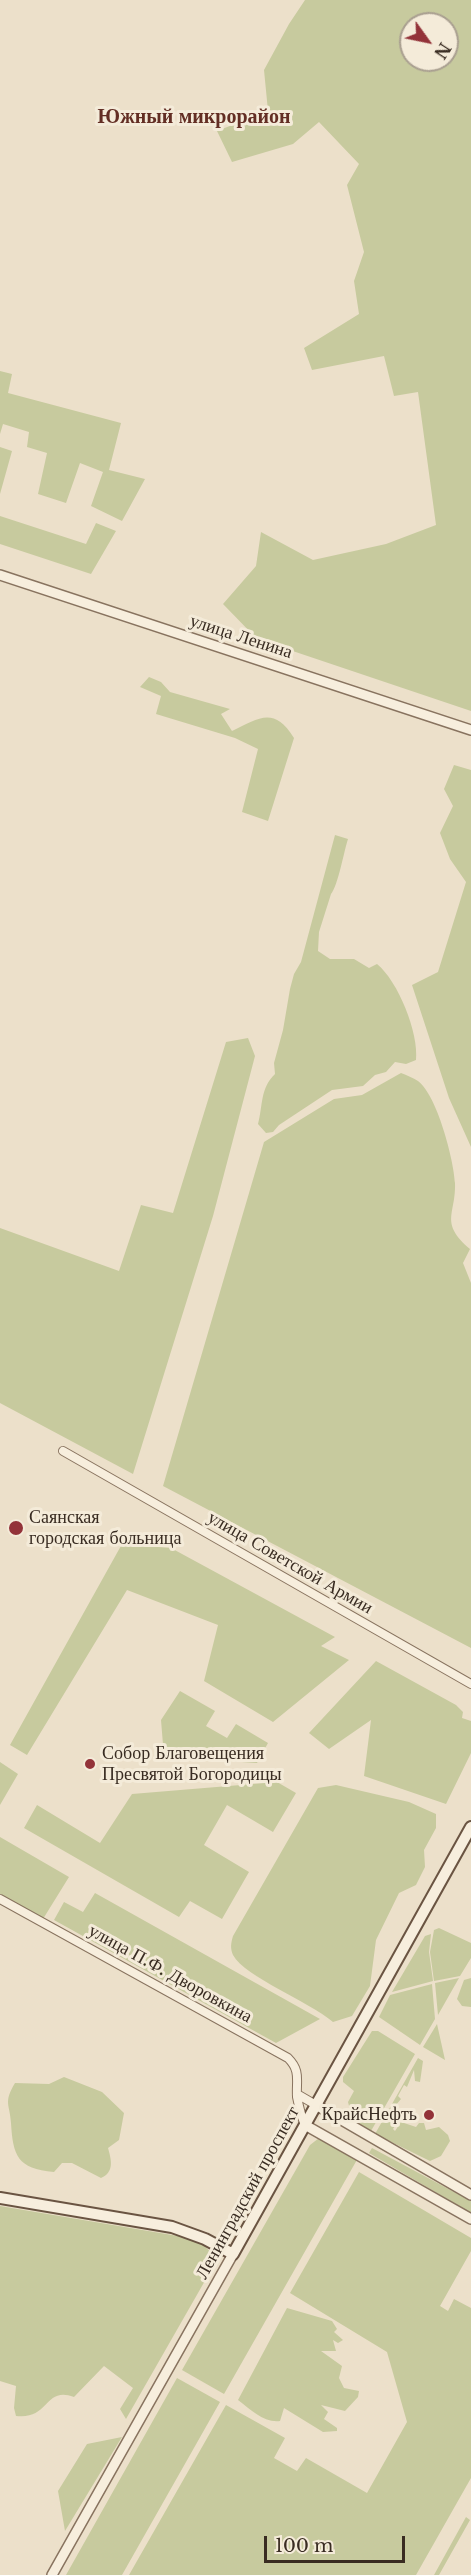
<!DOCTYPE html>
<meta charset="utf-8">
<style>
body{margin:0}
#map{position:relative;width:471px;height:2575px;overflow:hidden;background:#ece0ca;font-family:"Libre Baskerville",serif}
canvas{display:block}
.north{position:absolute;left:399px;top:12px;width:60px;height:60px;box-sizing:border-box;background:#f4ebd9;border:2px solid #a99f90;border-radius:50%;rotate:123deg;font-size:16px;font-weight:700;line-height:24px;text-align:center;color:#392c22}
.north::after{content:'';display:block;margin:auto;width:21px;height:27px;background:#933339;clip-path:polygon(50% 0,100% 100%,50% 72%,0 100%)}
.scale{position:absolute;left:264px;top:2536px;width:141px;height:27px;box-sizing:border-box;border:3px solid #392c22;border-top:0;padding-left:8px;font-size:18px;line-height:21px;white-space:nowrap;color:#392c22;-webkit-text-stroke:4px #f4ebd9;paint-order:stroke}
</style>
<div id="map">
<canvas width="471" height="2575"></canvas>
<div class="north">N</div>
<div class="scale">100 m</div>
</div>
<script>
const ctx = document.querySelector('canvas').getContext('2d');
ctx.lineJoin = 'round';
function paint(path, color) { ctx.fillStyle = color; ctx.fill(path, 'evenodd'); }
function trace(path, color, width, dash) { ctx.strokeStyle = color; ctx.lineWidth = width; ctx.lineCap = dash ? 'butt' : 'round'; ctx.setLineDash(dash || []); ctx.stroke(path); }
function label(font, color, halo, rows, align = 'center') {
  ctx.font = font + ' "Libre Baskerville",serif'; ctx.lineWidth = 6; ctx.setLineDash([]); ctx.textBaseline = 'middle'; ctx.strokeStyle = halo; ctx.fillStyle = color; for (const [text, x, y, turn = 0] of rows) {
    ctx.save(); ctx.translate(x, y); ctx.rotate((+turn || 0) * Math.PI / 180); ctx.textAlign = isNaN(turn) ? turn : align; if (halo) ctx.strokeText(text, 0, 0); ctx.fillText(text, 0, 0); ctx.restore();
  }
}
const green = new Path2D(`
 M 305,0 L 471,0 L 471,711 L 257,639 L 223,604 L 256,566 L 261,532 L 313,560 L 386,544 L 436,525 L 418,392 L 394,396 L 384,356 L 312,370 L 304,348 L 359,314 L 354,281 L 364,252 L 347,185 L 359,164 L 319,122 L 293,144 L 232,162 L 217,131 L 268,111 L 264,70 L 289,24 ZM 411,24 L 447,24 L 447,60 L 411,60 Z
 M 0,371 L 12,374 L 8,393 L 121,423 L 109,470 L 145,479 L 122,521 L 91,506 L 103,472 L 80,463 L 66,503 L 38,494 L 47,453 L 27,447 L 29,432 L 3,424 L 0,434 Z
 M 0,447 L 12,451 L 0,494 Z
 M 0,516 L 86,544 L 96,523 L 116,531 L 91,574 L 0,544 Z
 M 149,677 L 161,682 L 170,692 L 230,709 L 221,714 L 232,731 C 259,718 274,706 294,738 L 268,821 L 242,812 L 258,749 L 235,738 L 156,714 L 161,696 L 140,687 Z
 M 454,765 L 471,770 L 471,1147 L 449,1098 L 412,985 L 438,972 L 466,882 L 450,859 L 440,833 L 453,806 L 444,789 Z
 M 335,835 L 348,839 C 344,851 338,886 331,894 L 319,932 L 318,951 L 330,959 L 354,959 L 369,968 L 377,964 C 398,981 419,1033 416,1060 L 406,1064 L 395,1062 L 386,1072 L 375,1075 L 363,1086 L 332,1090 L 279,1125 L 273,1132 L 266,1133 L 258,1124 C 263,1106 260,1088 275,1074 L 274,1063 L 283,1030 L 290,989 L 294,974 L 301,962 Z
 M 248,1038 L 255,1056 L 213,1216 L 133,1474 L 0,1403 L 0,1228 L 119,1271 L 141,1205 L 173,1213 L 226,1042 Z
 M 401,1073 C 407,1075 413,1078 418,1081 C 437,1095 454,1160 455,1183 C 456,1215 439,1222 470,1249 L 463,1263 L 471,1283 L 471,1648 L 163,1486 L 264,1142 L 334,1099 L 362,1095 Z
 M 122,1544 L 171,1548 L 335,1637 L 321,1646 L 349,1660 L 273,1722 L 204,1681 L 218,1625 L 127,1590 L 27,1755 L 10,1745 Z
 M 376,1661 L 456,1705 L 463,1712 L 462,1718 L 471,1721 L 471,1753 L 446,1804 L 364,1776 L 371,1720 L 329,1749 L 309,1733 Z
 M 180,1691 L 215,1711 L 206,1726 L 227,1738 L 236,1724 L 268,1743 L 257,1763 L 164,1757 L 161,1720 Z
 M 0,1762 L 18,1774 L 0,1805 Z
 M 277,1782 L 296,1793 L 273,1832 L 227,1805 L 204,1845 L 249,1872 L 222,1919 L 190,1901 L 179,1917 L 24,1828 L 37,1805 L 100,1843 L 132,1794 Z
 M 336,1785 L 409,1802 L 436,1814 L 436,1828 L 424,1850 L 425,1867 L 416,1885 L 399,1893 L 376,1940 L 370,1986 L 352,2016 L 333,2022 C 310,2002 245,1977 233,1955 C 230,1948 231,1943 233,1936 L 318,1788 Z
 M 0,1837 L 69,1877 L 43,1919 L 0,1894 Z
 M 95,1893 L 320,2019 L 276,2043 L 54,1920 L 64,1902 L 83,1912 Z
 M 439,1928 L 471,1943 L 471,1958 L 460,1976 L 434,1981 L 430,1952 L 434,1930 Z
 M 431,1934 L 429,1952 L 433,1981 L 392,1992 L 425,1936 Z
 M 459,1978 L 438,2015 L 435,1983 Z
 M 471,1978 L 471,2007 L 462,2006 L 457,1999 L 464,1980 Z
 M 432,1984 L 435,2019 L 420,2045 L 379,2017 L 390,1995 Z
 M 437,2024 L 445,2060 L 423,2047 Z
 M 372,2031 L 378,2031 L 415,2054 L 371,2131 L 353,2121 L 348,2102 L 354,2091 L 343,2082 L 343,2077 Z
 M 418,2058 L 423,2061 L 420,2082 L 415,2081 L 414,2070 L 407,2087 L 404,2085 L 398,2096 L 401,2099 L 390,2112 L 397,2111 L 399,2120 L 393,2129 L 395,2131 L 401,2122 L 416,2127 L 419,2123 L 424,2123 L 426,2130 L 439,2127 L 448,2135 L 450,2141 L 441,2156 L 430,2161 L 375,2134 Z
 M 64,2077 L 102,2092 L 124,2113 L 119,2140 L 108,2148 C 111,2159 115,2172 101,2178 L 72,2163 L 62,2163 L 54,2172 C 17,2169 13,2155 11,2123 C 10,2104 3,2103 15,2083 L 49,2084 Z
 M 319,2138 L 326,2139 L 358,2158 L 224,2394 L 182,2370 L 310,2145 Z
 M 372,2148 L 471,2201 L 471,2213 L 369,2153 Z
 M 359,2172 L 471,2238 L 471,2251 L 440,2306 L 448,2311 L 454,2299 L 471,2308 L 471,2478 L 416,2575 L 129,2575 L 226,2405 L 285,2438 L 274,2458 L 297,2471 L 306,2458 L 367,2493 L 407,2422 L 387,2352 L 290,2293 Z
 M 0,2206 L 184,2237 L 201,2243 L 214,2255 L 214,2265 L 126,2419 L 120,2409 L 133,2388 L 104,2366 L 74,2397 C 44,2386 50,2420 16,2416 L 14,2408 L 16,2386 L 0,2381 Z
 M 287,2308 L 332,2321 L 337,2329 L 334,2332 L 343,2340 L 338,2343 L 333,2340 L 336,2351 L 321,2351 L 342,2366 L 339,2378 L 344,2388 L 359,2391 L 358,2397 L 345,2411 L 321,2405 L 328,2412 L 324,2419 L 337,2428 L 337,2431 L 323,2432 L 284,2408 L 280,2421 C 264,2423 251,2410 238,2400 Z
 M 177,2378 L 220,2402 L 122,2575 L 66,2575 Z
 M 122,2437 L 65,2531 L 58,2491 L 87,2444 Z
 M 466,2517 L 470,2520 L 439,2575 L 434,2575 Z`);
const minor = new Path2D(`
 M 63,1451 L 471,1684
 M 0,1899 L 288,2058 C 301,2071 296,2080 297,2097 C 299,2107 301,2116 305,2125
 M 297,2094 L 316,2105`);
const tertiary = new Path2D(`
 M 0,575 L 471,730
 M 316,2105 L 471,2195
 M 305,2125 L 471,2219
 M 52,2575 L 233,2254`);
const secondary = new Path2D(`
 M 0,2198 L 172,2227 L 205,2239 L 233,2254 L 471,1827`);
const markers = [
 [16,1528,8,"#933339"],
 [90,1764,6,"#933339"],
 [429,2115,6,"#933339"]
];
const streetNames = [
 ["улица Ленина",241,637,18],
 ["улица Советской Армии",290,1563,30],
 ["улица П.Ф. Дворовкина",170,1974,29],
 ["Ленинградский проспект",248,2193,-61]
];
const poiNames = [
 ["Саянская",29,1518],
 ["городская больница",29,1539],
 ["Собор Благовещения",102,1754],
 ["Пресвятой Богородицы",102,1775],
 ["КрайсНефть",417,2115,"right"]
];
const neighbourhoodNames = [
 ["Южный микрорайон",194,117]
];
paint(green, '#c7ca9e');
trace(minor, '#88735f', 10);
trace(tertiary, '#88735f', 12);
trace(secondary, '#6a5442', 14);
trace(minor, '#f7eedd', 8);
trace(tertiary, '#f7eedd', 9);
trace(secondary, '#f7eedd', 10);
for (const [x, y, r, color] of markers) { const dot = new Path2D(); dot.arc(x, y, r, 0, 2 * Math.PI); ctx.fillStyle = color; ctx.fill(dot); trace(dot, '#f4ebd9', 2); }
label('18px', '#392c22', '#f4ebd9', streetNames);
label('18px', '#392c22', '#f4ebd9', poiNames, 'left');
label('bold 20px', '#632e24', '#f4ebd9', neighbourhoodNames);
</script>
